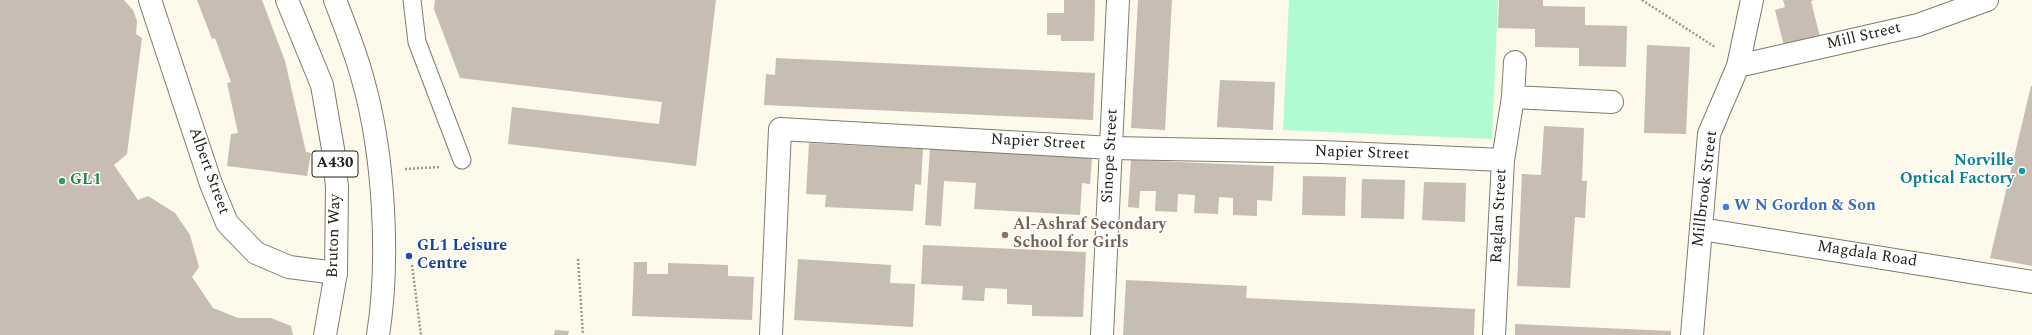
<!DOCTYPE html>
<style>
body{margin:0}
canvas{display:block;background:#fdf9eb}
</style>
<canvas width="2032" height="335"></canvas>
<script>
const ctx = document.querySelector('canvas').getContext('2d');
ctx.lineJoin = 'round';
function paint(path, color) { ctx.fillStyle = color; ctx.fill(path, 'evenodd'); }
function trace(path, color, width, dash) { ctx.strokeStyle = color; ctx.lineWidth = width; ctx.lineCap = dash ? 'butt' : 'round'; ctx.setLineDash(dash || []); ctx.stroke(path); }
function label(font, color, halo, rows, align = 'center') {
  ctx.font = font + ' Spectral,serif'; ctx.lineWidth = 3; ctx.setLineDash([]); ctx.textBaseline = 'middle'; ctx.strokeStyle = halo; ctx.fillStyle = color; for (const [text, x, y, turn = 0] of rows) {
    ctx.save(); ctx.translate(x, y); ctx.rotate((+turn || 0) * Math.PI / 180); ctx.textAlign = isNaN(turn) ? turn : align; if (halo) ctx.strokeText(text, 0, 0); ctx.fillText(text, 0, 0); ctx.restore();
  }
}
const green = new Path2D(`
 M 1289,0 L 1498,0 L 1492,139 L 1283,130 Z`);
const building = new Path2D(`
 M 0,0 L 124,0 L 133,10 L 137,21 L 136,34 L 142,38 L 127,154 L 114,165 L 138,200 L 148,196 L 175,213 L 190,235 L 199,267 L 192,277 L 213,308 L 238,318 L 271,318 L 291,326 L 293,335 L 0,335 Z
 M 197,0 L 262,0 L 285,61 L 306,152 L 311,153 L 307,176 L 227,166 L 231,134 L 238,133 L 227,83 L 231,82 L 215,38 L 212,39 Z
 M 435,0 L 716,0 L 696,166 L 508,144 L 512,107 L 659,124 L 662,102 L 460,78 L 434,9 Z
 M 1064,0 L 1095,0 L 1094,41 L 1061,41 L 1061,35 L 1047,35 L 1047,13 L 1064,13 Z
 M 1138,0 L 1172,0 L 1165,130 L 1131,128 Z
 M 1499,0 L 1543,0 L 1543,6 L 1585,7 L 1585,25 L 1627,26 L 1626,67 L 1579,66 L 1579,48 L 1535,47 L 1535,29 L 1498,28 Z
 M 1783,0 L 1814,0 L 1811,1 L 1820,37 L 1784,46 L 1775,10 L 1785,7 Z
 M 1647,45 L 1690,47 L 1686,134 L 1644,133 Z
 M 776,58 L 1095,73 L 1093,120 L 764,105 L 766,74 L 775,75 Z
 M 1220,80 L 1275,82 L 1273,130 L 1217,127 Z
 M 2031,86 L 2032,86 L 2032,266 L 1990,258 Z
 M 1544,126 L 1584,128 L 1582,181 L 1587,181 L 1585,218 L 1575,217 L 1570,288 L 1517,286 L 1522,174 L 1541,175 Z
 M 809,143 L 923,149 L 921,185 L 915,184 L 913,211 L 825,207 L 826,195 L 806,194 Z
 M 930,148 L 1092,158 L 1090,184 L 1082,183 L 1080,215 L 974,209 L 976,183 L 944,181 L 941,226 L 925,225 Z
 M 1131,160 L 1274,166 L 1272,201 L 1257,200 L 1257,216 L 1233,215 L 1233,198 L 1219,197 L 1218,214 L 1194,213 L 1195,195 L 1178,194 L 1177,212 L 1155,211 L 1156,191 L 1140,191 L 1139,208 L 1128,207 Z
 M 1303,176 L 1346,177 L 1345,216 L 1302,215 Z
 M 1362,179 L 1405,180 L 1404,219 L 1361,218 Z
 M 1424,182 L 1466,183 L 1465,222 L 1422,220 Z
 M 923,245 L 1086,252 L 1083,317 L 1032,316 L 1032,305 L 1007,304 L 1007,289 L 985,288 L 984,301 L 962,300 L 963,286 L 921,284 Z
 M 798,259 L 891,265 L 890,283 L 915,284 L 913,327 L 794,320 Z
 M 634,262 L 647,262 L 647,274 L 668,274 L 668,263 L 728,265 L 728,276 L 754,277 L 752,320 L 632,316 Z
 M 1126,280 L 1247,286 L 1246,298 L 1475,309 L 1474,335 L 1123,335 Z
 M 1515,324 L 1671,331 L 1671,335 L 1515,335 Z
 M 555,330 L 569,331 L 568,335 L 554,335 Z`);
const path = new Path2D(`
 M 1642,0 L 1715,47
 M 405,169 L 440,167
 M 578,259 L 583,335
 M 412,265 L 421,335`);
const lane = new Path2D(`
 M 412,0 L 417,42 L 462,160`);
const street = new Path2D(`
 M 150,0 L 211,184 L 227,223 L 256,253 L 289,267 L 336,273
 M 1515,62 L 1513,97 L 1612,102
 M 1738,66 L 1918,25 L 1987,0
 M 1701,229 L 2032,282
 M 771,335 L 780,129 L 1112,148 L 1322,152 L 1503,160
 M 1102,335 L 1118,0
 M 1494,335 L 1503,160 L 1513,97
 M 1692,335 L 1709,134 L 1738,66 L 1752,0`);
const primary = new Path2D(`
 M 287,0 L 322,85 L 333,149 L 337,187 L 336,273 L 325,335
 M 335,0 C 345,26 356,53 363,80 C 384,154 390,259 378,335`);
const markers = [
 [2022,171,4,"#0f9aa8"],
 [62,181,4,"#2e9e5b"],
 [1726,207,4,"#3f7fe0"],
 [1005,235,4,"#8d6e63"],
 [409,256,4,"#1a4fb4"]
];
const shields = [
 [335,164,46]
];
const shieldNames = [
 ["A430",335,164]
];
const streetNames = [
 ["Mill Street",1864,37,-13],
 ["Napier Street",1038,143,3],
 ["Napier Street",1362,154,2],
 ["Sinope Street",1111,156,-87],
 ["Albert Street",208,171,70],
 ["Millbrook Street",1706,189,-83],
 ["Raglan Street",1500,216,-87],
 ["Bruton Way",335,236,-88],
 ["Magdala Road",1867,255,9]
];
const cultureNames = [
 ["Norville",2014,162],
 ["Optical Factory",2014,180]
];
const leisureNames = [
 ["GL1",70,181]
];
const shopNames = [
 ["W N Gordon & Son",1734,207]
];
const educationNames = [
 ["Al-Ashraf Secondary",1013,226],
 ["School for Girls",1013,244]
];
const transitNames = [
 ["GL1 Leisure",417,247],
 ["Centre",417,265]
];
paint(green, '#b1fbd2');
paint(building, '#c7bdb2');
trace(lane, '#7e7b6e', 19);
trace(street, '#7e7b6e', 24);
trace(primary, '#7e7b6e', 24);
trace(path, '#9b988e', 2.5, [2, 2]);
trace(lane, '#fff', 17);
trace(street, '#fff', 22);
trace(primary, '#fff', 22);
for (const [x, y, r, color] of markers) { const dot = new Path2D(); dot.arc(x, y, r, 0, 2 * Math.PI); ctx.fillStyle = color; ctx.fill(dot); trace(dot, '#fff', 1.5); }
for (const [x, y, w] of shields) { const box = new Path2D(); box.roundRect(x - w / 2, y - 13, w, 26, 3); ctx.fillStyle = '#fff'; ctx.fill(box); trace(box, '#22211c', 1); }
label('bold 15px', '#22211c', null, shieldNames);
label('16px', '#22211c', '#fff', streetNames);
label('bold 16px', '#0d838f', '#fff', cultureNames, 'right');
label('bold 16px', '#27864d', '#fff', leisureNames, 'left');
label('bold 16px', '#366cbe', '#fff', shopNames, 'left');
label('bold 16px', '#785e54', '#fff', educationNames, 'left');
label('bold 16px', '#164399', '#fff', transitNames, 'left');
</script>
